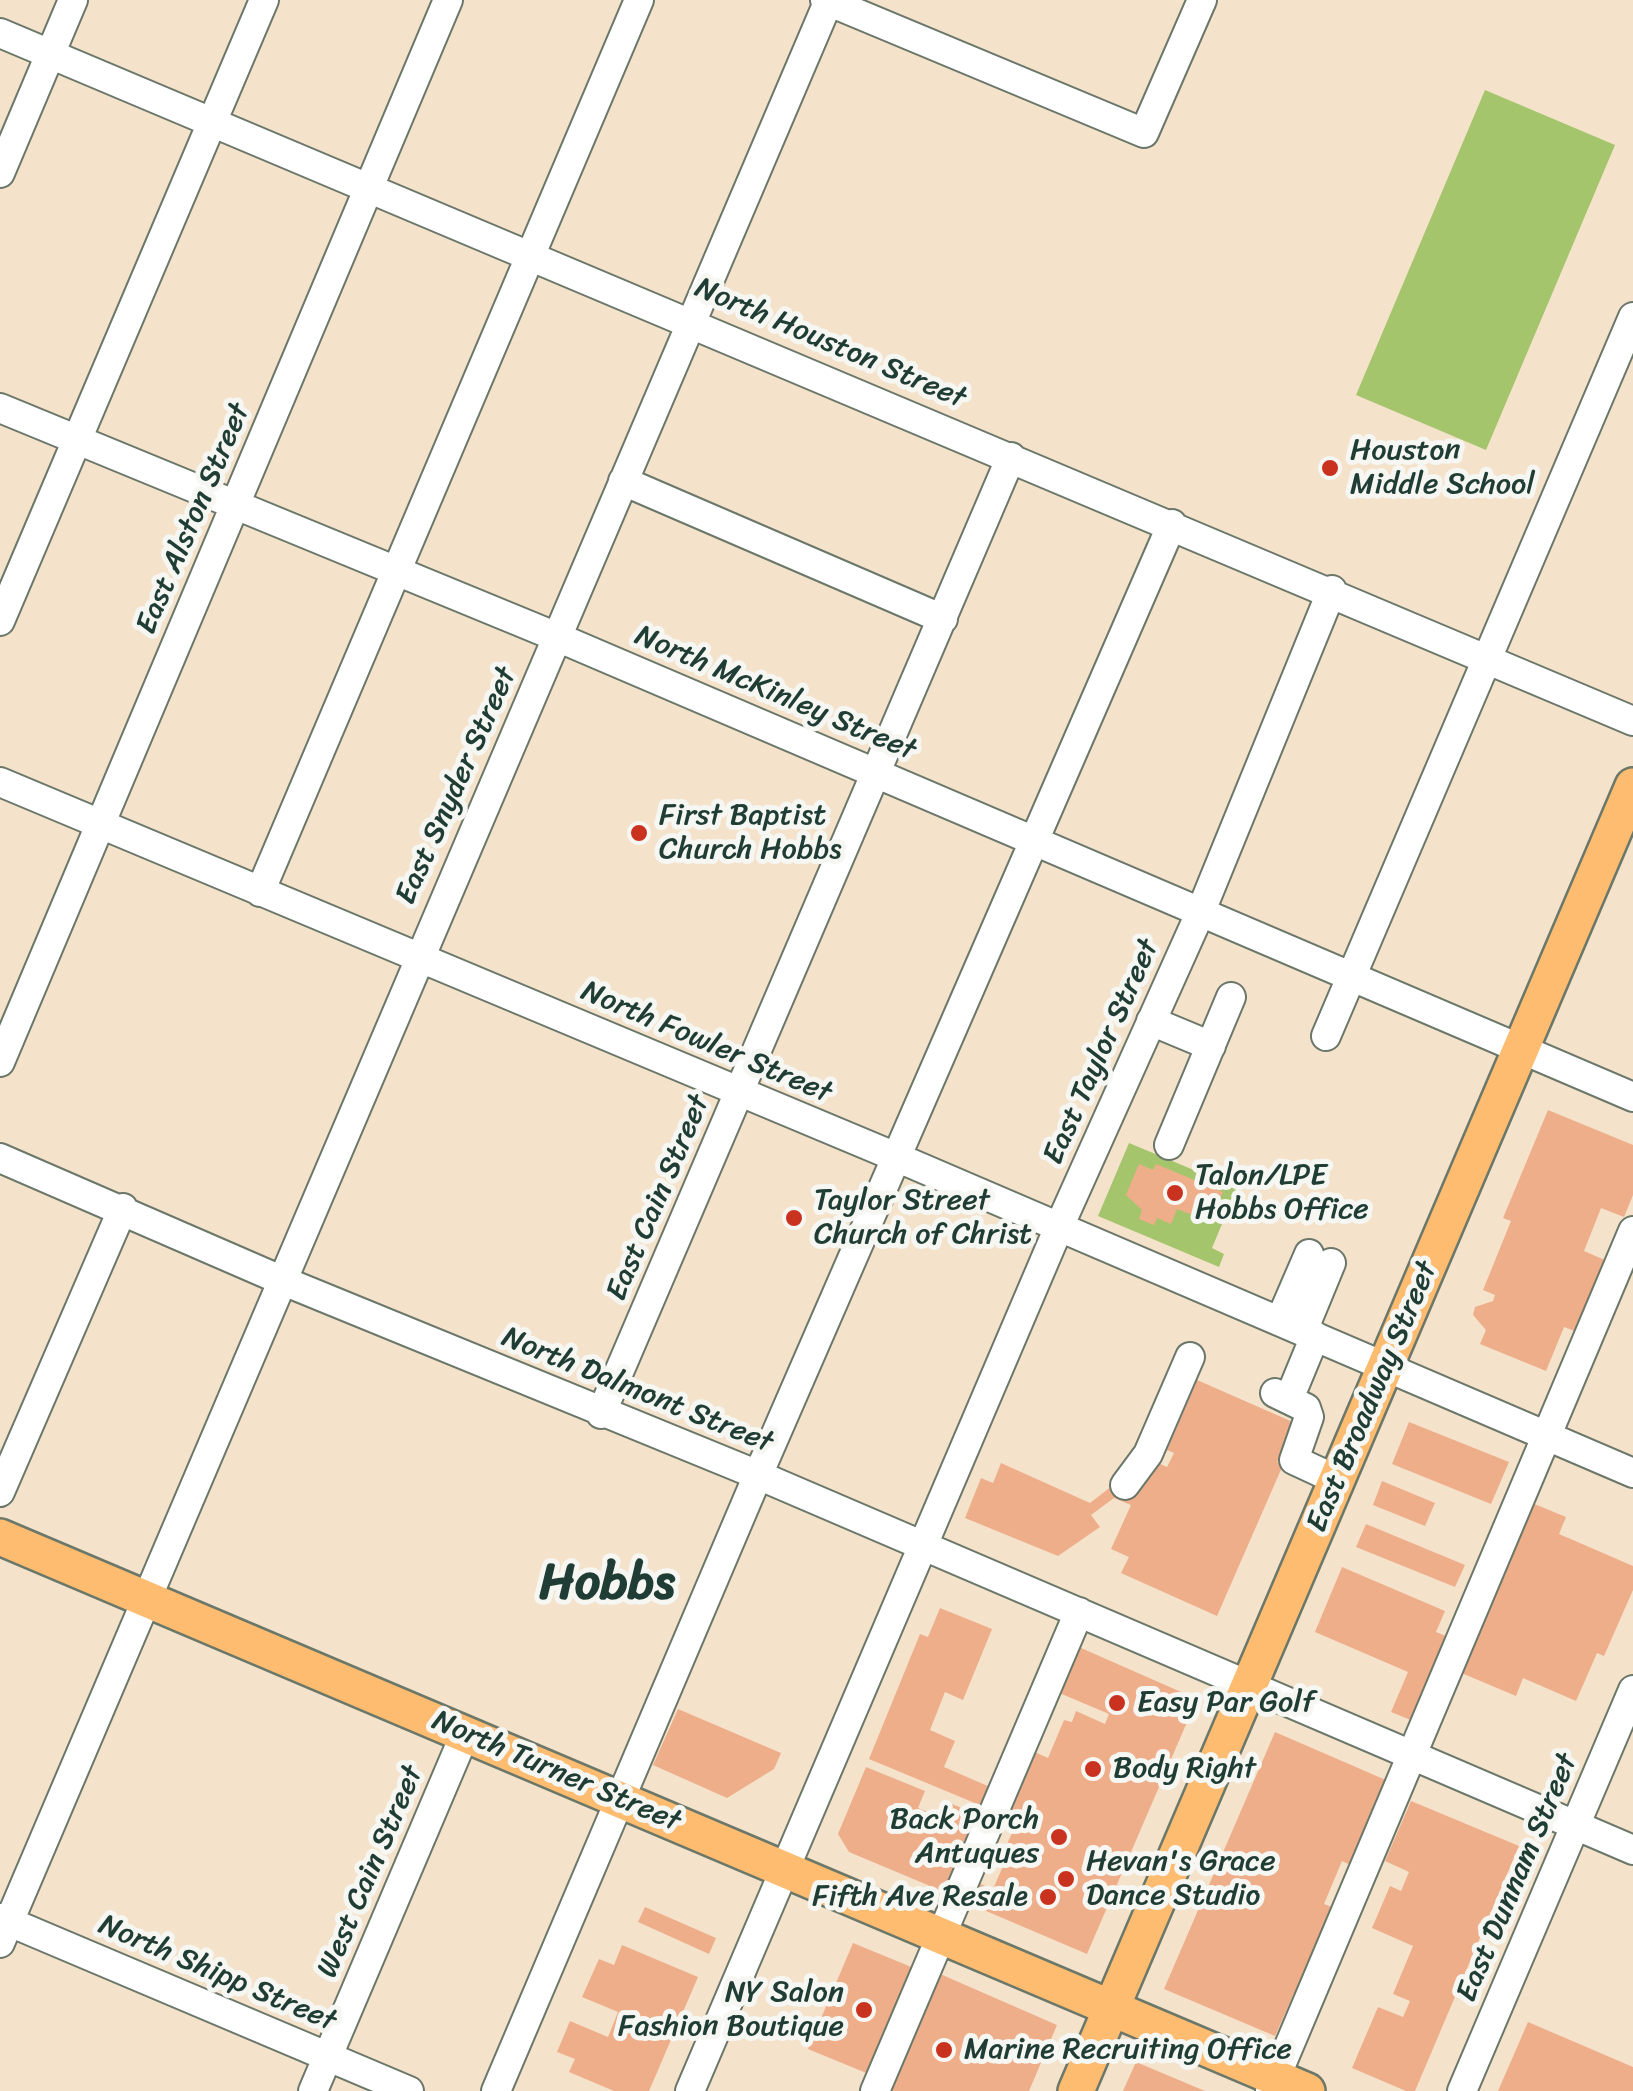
<!DOCTYPE html>
<style>
body{margin:0}
canvas{display:block;background:#f4e2cb}
</style>
<canvas width="1633" height="2091"></canvas>
<script>
const ctx = document.querySelector('canvas').getContext('2d');
ctx.lineJoin = 'round';
function paint(path, color) { ctx.fillStyle = color; ctx.fill(path, 'evenodd'); }
function trace(path, color, width, dash) { ctx.strokeStyle = color; ctx.lineWidth = width; ctx.lineCap = dash ? 'butt' : 'round'; ctx.setLineDash(dash || []); ctx.stroke(path); }
function label(font, color, halo, rows, align = 'center') {
  ctx.font = font + ' Sriracha,sans-serif'; ctx.lineWidth = 10; ctx.setLineDash([]); ctx.textBaseline = 'middle'; ctx.strokeStyle = halo; ctx.fillStyle = color; for (const [text, x, y, turn = 0] of rows) {
    ctx.save(); ctx.translate(x, y); ctx.rotate((+turn || 0) * Math.PI / 180); ctx.textAlign = isNaN(turn) ? turn : align; if (halo) ctx.strokeText(text, 0, 0); ctx.fillText(text, 0, 0); ctx.restore();
  }
}
const green = new Path2D(`
 M 1485,90 L 1615,145 L 1486,450 L 1356,395 Z
 M 1129,1143 L 1237,1188 L 1212,1248 L 1224,1254 L 1219,1267 L 1098,1216 Z`);
const building = new Path2D(`
 M 1548,1110 L 1633,1145 L 1633,1195 L 1624,1217 L 1601,1208 L 1584,1251 L 1607,1261 L 1577,1332 L 1564,1327 L 1546,1371 L 1480,1344 L 1486,1330 L 1473,1315 L 1475,1307 L 1493,1301 L 1495,1295 L 1483,1290 L 1511,1221 L 1503,1218 Z
 M 1139,1164 L 1153,1170 L 1156,1164 L 1223,1192 L 1210,1222 L 1177,1209 L 1171,1224 L 1157,1218 L 1154,1225 L 1139,1219 L 1142,1210 L 1126,1195 Z
 M 1197,1380 L 1295,1423 L 1277,1462 L 1283,1465 L 1217,1616 L 1121,1573 L 1129,1557 L 1111,1549 L 1131,1505 L 1114,1498 L 1091,1515 L 1100,1527 L 1058,1556 L 965,1518 L 981,1478 L 993,1483 L 1001,1463 L 1090,1503 L 1112,1486 L 1135,1496 L 1151,1460 L 1167,1467 L 1174,1453 L 1167,1450 Z
 M 1409,1422 L 1509,1462 L 1491,1504 L 1392,1464 Z
 M 1382,1481 L 1435,1503 L 1425,1526 L 1373,1505 Z
 M 1532,1503 L 1566,1517 L 1559,1534 L 1633,1566 L 1633,1590 L 1604,1656 L 1597,1653 L 1576,1701 L 1523,1678 L 1516,1696 L 1459,1672 Z
 M 1366,1524 L 1465,1565 L 1455,1587 L 1356,1547 Z
 M 1342,1567 L 1445,1611 L 1436,1632 L 1453,1639 L 1418,1723 L 1391,1712 L 1408,1672 L 1315,1632 Z
 M 940,1608 L 992,1629 L 963,1700 L 945,1692 L 930,1730 L 955,1741 L 944,1767 L 990,1787 L 982,1806 L 869,1759 L 920,1634 L 928,1637 Z
 M 1072,1644 L 1197,1699 L 1087,1954 L 965,1902 L 973,1881 L 993,1889 L 1004,1864 L 1017,1869 L 1024,1851 L 1007,1844 L 1013,1831 L 997,1824 L 1028,1749 L 1048,1758 L 1064,1720 L 1072,1722 L 1076,1711 L 1105,1724 L 1109,1714 L 1057,1692 Z
 M 678,1709 L 781,1753 L 774,1769 L 727,1798 L 653,1765 Z
 M 1275,1732 L 1395,1784 L 1359,1869 L 1342,1861 L 1324,1904 L 1337,1909 L 1300,1995 L 1294,1993 L 1275,2036 L 1164,1989 Z
 M 866,1767 L 925,1791 L 918,1808 L 946,1819 L 952,1804 L 981,1816 L 949,1894 L 849,1852 L 838,1834 Z
 M 1411,1801 L 1519,1846 L 1415,2091 L 1406,2091 L 1352,2068 L 1378,2007 L 1403,2017 L 1410,2001 L 1393,1994 L 1413,1946 L 1372,1928 L 1390,1886 L 1401,1891 L 1409,1872 L 1385,1861 Z
 M 645,1907 L 716,1938 L 709,1954 L 638,1922 Z
 M 853,1943 L 921,1971 L 876,2077 L 808,2049 Z
 M 622,1945 L 698,1977 L 649,2091 L 614,2091 L 569,2072 L 575,2059 L 557,2052 L 570,2021 L 608,2037 L 618,2012 L 582,1997 L 599,1959 L 614,1965 Z
 M 931,1970 L 1057,2025 L 1029,2091 L 880,2091 Z
 M 1528,2022 L 1633,2067 L 1633,2091 L 1498,2091 Z
 M 1136,2062 L 1205,2091 L 1123,2091 Z`);
const minor = new Path2D(`
 M 825,0 L 1144,133 L 1202,0
 M 0,33 L 1633,721
 M 0,173 L 73,0
 M 0,408 L 557,637 L 1633,1097
 M 623,481 L 943,619
 M 0,621 L 264,0
 M 0,782 L 896,1157 L 1633,1473
 M 260,892 L 639,0
 M 1151,1021 L 1211,1046
 M 1326,1036 L 1633,317
 M 0,1062 L 448,0
 M 1169,1145 L 1231,997
 M 0,1158 L 281,1280 L 758,1475 L 1633,1850
 M 1280,1321 L 1309,1254
 M 1303,1331 L 1331,1263
 M 1275,1393 L 1306,1408 L 1309,1417 L 1294,1460 L 1337,1480
 M 1289,1399 L 1315,1336
 M 601,1414 L 1011,457
 M 1125,1485 L 1148,1454 L 1190,1357
 M 0,1492 L 123,1208
 M 0,1918 L 409,2091
 M 0,1943 L 829,0
 M 313,2091 L 465,1734
 M 496,2091 L 758,1475 L 1172,524
 M 690,2091 L 1059,1227 L 1201,911 L 1332,590
 M 875,2091 L 1079,1612
 M 1270,2091 L 1633,1231
 M 1462,2091 L 1633,1690`);
const major = new Path2D(`
 M 0,1537 L 1307,2091
 M 1076,2091 L 1633,786`);
const markers = [
 [1330,468,10,"#c8321e"],
 [639,833,10,"#c8321e"],
 [1175,1193,10,"#c8321e"],
 [794,1218,10,"#c8321e"],
 [1117,1703,10,"#c8321e"],
 [1093,1769,10,"#c8321e"],
 [1059,1837,10,"#c8321e"],
 [1066,1879,10,"#c8321e"],
 [1048,1897,10,"#c8321e"],
 [864,2010,10,"#c8321e"],
 [944,2050,10,"#c8321e"]
];
const streetNames = [
 ["North Houston Street",830,344,23],
 ["East Alston Street",194,519,-67],
 ["North McKinley Street",775,694,23],
 ["East Snyder Street",457,786,-66],
 ["North Fowler Street",706,1043,23],
 ["East Taylor Street",1102,1052,-66],
 ["East Cain Street",659,1198,-67],
 ["North Dalmont Street",637,1391,22],
 ["East Broadway Street",1373,1397,-67],
 ["North Turner Street",556,1772,23],
 ["West Cain Street",371,1872,-67],
 ["East Dunnam Street",1518,1878,-67],
 ["North Shipp Street",217,1974,23]
];
const poiNames = [
 ["Houston",1350,451],
 ["Middle School",1350,485],
 ["First Baptist",659,816],
 ["Church Hobbs",659,850],
 ["Talon/LPE",1195,1176],
 ["Hobbs Office",1195,1210],
 ["Taylor Street",814,1201],
 ["Church of Christ",814,1235],
 ["Easy Par Golf",1137,1703],
 ["Body Right",1113,1769],
 ["Back Porch",1039,1820,"right"],
 ["Antuques",1039,1854,"right"],
 ["Hevan's Grace",1086,1862],
 ["Dance Studio",1086,1896],
 ["Fifth Ave Resale",1028,1897,"right"],
 ["NY Salon",844,1993,"right"],
 ["Fashion Boutique",844,2027,"right"],
 ["Marine Recruiting Office",964,2050]
];
const townNames = [
 ["Hobbs",607,1585]
];
paint(green, '#a5c56d');
paint(building, '#eeae8a');
trace(minor, '#6a7769', 32);
trace(major, '#6a7769', 40);
trace(minor, '#fff', 28);
trace(major, '#fdbc70', 35);
for (const [x, y, r, color] of markers) { const dot = new Path2D(); dot.arc(x, y, r, 0, 2 * Math.PI); ctx.fillStyle = color; ctx.fill(dot); trace(dot, '#f6f6f2', 4); }
label('30px', '#1f3d34', '#f6f6f2', streetNames);
label('30px', '#1f3d34', '#f6f6f2', poiNames, 'left');
label('bold 50px', '#1f3d34', '#f6f6f2', townNames);
</script>
